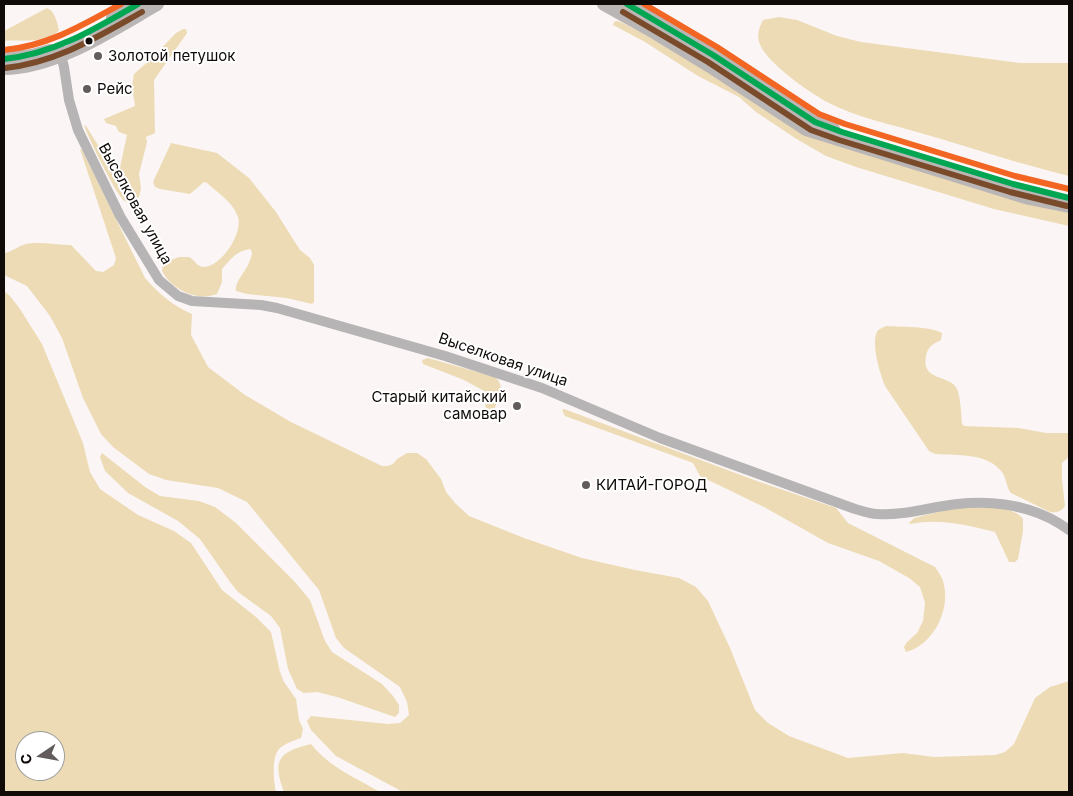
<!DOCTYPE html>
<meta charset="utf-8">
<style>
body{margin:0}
#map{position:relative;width:1073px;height:796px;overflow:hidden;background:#fbf6f5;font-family:Inter,sans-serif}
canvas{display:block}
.frame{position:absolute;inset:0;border:5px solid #100a09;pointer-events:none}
.north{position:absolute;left:15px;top:731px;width:50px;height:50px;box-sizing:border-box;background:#fff;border:1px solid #9f9d9d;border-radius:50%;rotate:258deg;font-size:14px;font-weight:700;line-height:20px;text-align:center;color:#100a09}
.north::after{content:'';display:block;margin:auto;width:18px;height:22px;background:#625d5c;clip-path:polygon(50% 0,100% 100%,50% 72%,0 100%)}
</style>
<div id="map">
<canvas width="1073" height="796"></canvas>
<div class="frame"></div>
<div class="north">С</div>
</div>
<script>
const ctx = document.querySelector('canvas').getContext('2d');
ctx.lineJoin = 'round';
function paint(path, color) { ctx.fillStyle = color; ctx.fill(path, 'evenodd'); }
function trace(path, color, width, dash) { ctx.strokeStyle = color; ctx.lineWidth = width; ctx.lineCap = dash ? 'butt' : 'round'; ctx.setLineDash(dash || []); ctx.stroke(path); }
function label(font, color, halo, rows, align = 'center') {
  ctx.font = font + ' Inter,sans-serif'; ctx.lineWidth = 4; ctx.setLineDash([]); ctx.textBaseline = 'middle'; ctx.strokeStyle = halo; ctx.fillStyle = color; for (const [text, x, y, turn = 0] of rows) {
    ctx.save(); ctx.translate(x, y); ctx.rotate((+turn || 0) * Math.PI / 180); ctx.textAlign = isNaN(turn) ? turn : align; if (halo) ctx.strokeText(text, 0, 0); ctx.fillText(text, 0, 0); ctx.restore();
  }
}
const green = new Path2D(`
 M 47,8 C 55,11 57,22 59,30 C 48,45 19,39 4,41 L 4,31 Z
 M 779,17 L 797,20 L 837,36 L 861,42 L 1020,63 L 1069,63 L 1069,176 C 1020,164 972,148 924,134 C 891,124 857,118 827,102 C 809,92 765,62 759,42 C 757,34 759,28 763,20 Z
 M 617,21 L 621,22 L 675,50 L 791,127 L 821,141 L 946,175 L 1004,196 L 1069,213 L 1069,226 L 994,209 L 856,167 L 826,156 L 795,138 L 756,112 L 739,97 L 698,76 L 645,42 L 617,27 L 613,25 L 614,22 Z
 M 183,29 L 186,29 L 187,33 L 154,80 L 155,133 L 146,137 L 147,142 L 139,174 L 141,189 L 139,197 C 135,200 130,204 125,201 C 118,199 87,135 84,125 L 86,126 L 116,174 L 119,172 L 127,135 L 119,132 L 116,126 L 106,123 L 104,119 L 135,106 L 132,86 L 134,74 L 151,59 L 176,33 Z
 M 171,143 L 217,153 L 249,178 L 276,212 L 300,250 L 310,258 L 314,265 L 314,302 L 312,304 L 287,298 L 247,294 L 236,291 C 234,280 251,268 252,252 L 250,249 C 236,251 231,259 222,269 L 222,282 L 217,294 C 197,302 171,289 162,271 L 163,263 L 179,257 L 189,257 C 195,260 197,267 204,267 C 222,266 243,233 238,217 C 233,202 218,193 207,183 L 204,182 L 190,194 L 160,189 L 155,187 L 153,182 Z
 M 80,149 L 82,150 L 145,278 C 159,294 173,306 192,314 L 191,335 L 208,367 L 245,395 L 291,422 L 382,466 L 388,466 L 393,464 L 397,459 L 407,453 L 417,453 L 426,459 L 441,479 L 446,492 L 455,503 L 469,516 L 524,538 L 582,558 L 635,570 L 679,578 L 696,587 L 708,601 L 730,648 L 755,710 L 768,723 L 789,736 L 848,758 L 903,753 L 934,757 L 995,755 L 1005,752 L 1014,744 L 1035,698 L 1050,687 L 1069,681 L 1069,792 L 403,792 L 336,756 L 311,730 L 307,721 L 311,716 L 388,724 L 400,723 L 409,715 L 407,702 L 400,687 L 344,648 L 336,638 L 319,590 L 247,502 L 218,488 L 166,480 L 149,474 L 113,447 L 101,434 L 83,398 L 62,338 L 50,316 L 27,286 L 4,275 L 4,253 C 12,252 18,246 26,244 C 39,241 57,245 71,245 L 96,271 L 103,272 L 114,265 L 116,258 Z
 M 4,291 L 10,296 L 20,309 L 42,344 L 83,443 L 90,472 L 100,489 L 138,515 L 174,531 L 191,543 L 222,590 L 256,617 L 271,632 L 280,672 L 284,682 L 296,699 L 299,720 L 303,729 L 301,738 C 293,741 285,743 279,749 C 271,758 274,782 276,792 L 4,792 ZM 25,741 L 55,741 L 55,771 L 25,771 Z
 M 886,326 C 901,327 929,326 942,333 L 941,340 C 933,344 928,346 926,356 C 921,382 950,374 957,389 C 961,399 961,414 962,424 L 964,426 L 1019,428 L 1046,433 L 1069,433 L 1069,457 L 1062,463 L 1062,479 L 1065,506 C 1061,512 1056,513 1050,512 L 1011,493 C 1006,487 1007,479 1002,472 C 986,452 958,456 935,454 L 929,451 L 885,386 C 880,373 870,342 878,330 Z
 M 428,358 L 495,377 C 507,386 497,402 492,414 L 488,413 L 485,405 L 488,393 L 464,380 L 423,364 L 422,360 Z
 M 564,409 L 757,481 L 836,508 L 848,523 L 935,567 C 939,573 943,578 944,585 C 950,611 933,645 906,652 L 904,647 L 907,642 L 917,633 L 923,621 L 925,603 L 920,587 L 909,578 L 879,561 L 828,543 L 764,507 L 700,476 L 693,463 L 565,416 L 562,410 Z
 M 102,453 L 145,487 L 160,496 L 199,501 L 215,507 L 236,523 L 294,581 L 310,600 L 325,641 L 332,652 L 382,684 L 393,696 L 399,705 L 399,713 L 395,717 L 337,697 L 317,692 L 304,693 L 297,689 L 288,669 L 280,628 L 271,616 L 238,592 L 230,582 L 200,539 L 178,521 L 128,493 L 105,471 L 100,457 Z
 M 954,508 C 972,508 1012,503 1023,519 L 1023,531 L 1018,559 L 1015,562 L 1009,562 L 995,532 C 967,525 939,518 910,524 L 909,523 L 914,518 Z
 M 311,744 C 329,767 356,778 380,792 L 284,792 C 272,759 279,752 311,744 Z`);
const tertiary = new Path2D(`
 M 59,47 L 64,67 L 69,100 L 78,130 L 120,216 L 159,280 L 178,296 L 192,301 L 261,305 L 277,308 L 445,356 L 542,388 L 660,438 L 855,509 C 862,511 870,514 877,514 C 904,516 930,507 957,504 C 996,500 1036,506 1069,530`);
const primary = new Path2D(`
 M 604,4 L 656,33 L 710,66 L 806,129 L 1029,198 L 1069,206
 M 627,4 C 671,27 713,55 754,82 C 781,100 804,117 833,129
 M 113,18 L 138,4
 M 4,59 L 32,56 L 50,51
 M 4,68 C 55,68 113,29 157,4`);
const bus1 = new Path2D(`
 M 627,4 L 713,55 L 815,122 L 842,132 L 1013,184 L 1069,198
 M 4,59 C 54,54 95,29 138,4`);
const bus2 = new Path2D(`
 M 623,12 L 708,62 L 811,130 L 839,140 L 1010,192 L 1067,206
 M 5,68 C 58,62 97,37 142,12`);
const bus3 = new Path2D(`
 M 644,4 L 717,47 L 819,114 L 845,124 L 1015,176 L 1069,189
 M 4,50 C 48,46 83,25 121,4`);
const markers = [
 [89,41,4.5,"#100a09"],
 [98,56,5,"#625d5c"],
 [87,89,5,"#625d5c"],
 [517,406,5,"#625d5c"],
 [586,485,5,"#625d5c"]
];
const poiNames = [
 ["Золотой петушок",108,56],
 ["Рейс",97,89],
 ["Старый китайский",507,397,"right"],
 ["самовар",507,414,"right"],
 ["КИТАЙ-ГОРОД",596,485]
];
const streetNames = [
 ["Выселковая улица",135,204,61],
 ["Выселковая улица",503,360,19]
];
paint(green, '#eddbb5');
trace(tertiary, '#b6b4b4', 10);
trace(primary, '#bab6b6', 14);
trace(bus1, '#00a651', 6);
trace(bus2, '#7a4b2a', 6);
trace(bus3, '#f26522', 6);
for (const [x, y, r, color] of markers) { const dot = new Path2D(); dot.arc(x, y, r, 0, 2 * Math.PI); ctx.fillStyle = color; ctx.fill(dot); trace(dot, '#fff', 2); }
label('15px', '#100a09', '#fff', poiNames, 'left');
label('15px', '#100a09', '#fff', streetNames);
</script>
